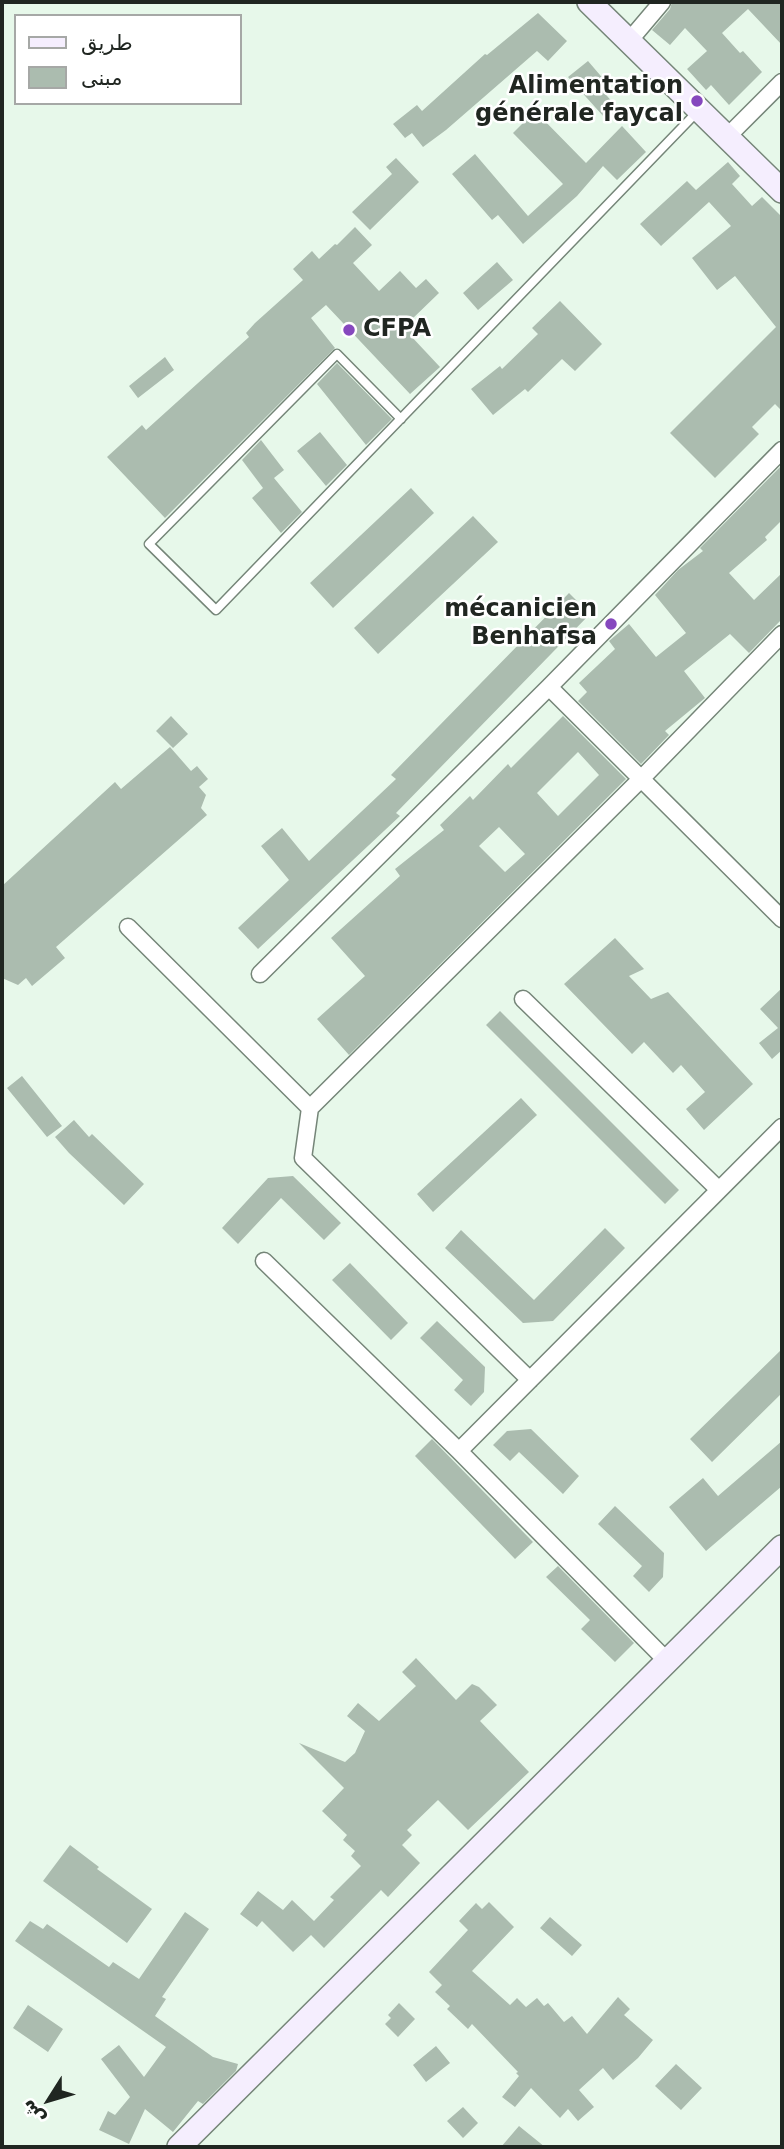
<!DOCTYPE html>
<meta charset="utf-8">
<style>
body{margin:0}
#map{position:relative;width:784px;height:2149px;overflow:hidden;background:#e7f8ea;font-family:"DejaVu Sans",Vazirmatn,sans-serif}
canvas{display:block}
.frame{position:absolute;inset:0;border:4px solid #202621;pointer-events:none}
.legend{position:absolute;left:14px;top:14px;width:228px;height:91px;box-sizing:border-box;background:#fff;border:2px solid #a6a8a6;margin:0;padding:9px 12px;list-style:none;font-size:21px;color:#202621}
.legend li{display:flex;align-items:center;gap:14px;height:35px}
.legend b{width:35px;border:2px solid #a6a8a6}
.north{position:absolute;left:14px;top:2065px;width:70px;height:70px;-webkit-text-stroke:5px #fff;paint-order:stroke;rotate:233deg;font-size:19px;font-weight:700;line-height:28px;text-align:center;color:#202621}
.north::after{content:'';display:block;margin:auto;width:24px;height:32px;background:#202621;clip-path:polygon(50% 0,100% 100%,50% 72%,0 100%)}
</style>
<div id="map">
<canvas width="784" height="2149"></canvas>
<div class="frame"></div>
<ul class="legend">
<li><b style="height:9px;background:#f5eefe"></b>طريق</li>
<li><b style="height:19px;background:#abbcaf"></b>مبنى</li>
</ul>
<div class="north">ش</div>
</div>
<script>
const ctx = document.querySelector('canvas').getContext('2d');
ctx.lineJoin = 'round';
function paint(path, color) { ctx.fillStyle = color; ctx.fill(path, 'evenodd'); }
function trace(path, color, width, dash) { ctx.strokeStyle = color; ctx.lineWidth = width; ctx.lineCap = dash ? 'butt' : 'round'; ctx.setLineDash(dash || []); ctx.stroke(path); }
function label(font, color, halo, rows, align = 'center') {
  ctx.font = font + ' "DejaVu Sans",sans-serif'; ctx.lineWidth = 5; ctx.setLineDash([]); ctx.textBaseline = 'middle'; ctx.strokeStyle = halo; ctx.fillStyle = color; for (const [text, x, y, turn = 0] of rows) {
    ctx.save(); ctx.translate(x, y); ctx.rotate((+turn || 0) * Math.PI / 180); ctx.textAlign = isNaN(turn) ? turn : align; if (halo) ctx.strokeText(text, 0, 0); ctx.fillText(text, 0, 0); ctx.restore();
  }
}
const building = new Path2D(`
 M 672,2 L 782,2 L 782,45 L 748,9 L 722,33 L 740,53 L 743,51 L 762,72 L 729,105 L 711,85 L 706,90 L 687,69 L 707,51 L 685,28 L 670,45 L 652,30 L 670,9 Z
 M 538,13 L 567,41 L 548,61 L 537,51 L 446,130 L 423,147 L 412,133 L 405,138 L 393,124 L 417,105 L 422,111 L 485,54 L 487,55 Z
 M 588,61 L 606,82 L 599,87 L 616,106 L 604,117 L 568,77 Z
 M 535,111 L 586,163 L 622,126 L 646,152 L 617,180 L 603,166 L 577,196 L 523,244 L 498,215 L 492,220 L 452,174 L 475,154 L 528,216 L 563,184 L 513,133 Z
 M 396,158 L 419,182 L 370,230 L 352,212 L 392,174 L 386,167 Z
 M 728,162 L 740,176 L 732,184 L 752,206 L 762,197 L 782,217 L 782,411 L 775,404 L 752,427 L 759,434 L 715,478 L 670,433 L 776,327 L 735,276 L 717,290 L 692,258 L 731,226 L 709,202 L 661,246 L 640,224 L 687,181 L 696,190 Z
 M 355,227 L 372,245 L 353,263 L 379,291 L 400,271 L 416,288 L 426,279 L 439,293 L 409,322 L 416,330 L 410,335 L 440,367 L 410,394 L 326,305 L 311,318 L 335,348 L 165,518 L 107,457 L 142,425 L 146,430 L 249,337 L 246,333 L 255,323 L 303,280 L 293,269 L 312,251 L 319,259 L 335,244 L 337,245 Z
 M 497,262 L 513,280 L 478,310 L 463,293 Z
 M 560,301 L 602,344 L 575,371 L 562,359 L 528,392 L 525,389 L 493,415 L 471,389 L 500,366 L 502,369 L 538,334 L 532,328 Z
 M 165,357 L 174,370 L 138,398 L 129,386 Z
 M 337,363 L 392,419 L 366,445 L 317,384 Z
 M 320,432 L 347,465 L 326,486 L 297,451 Z
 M 261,440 L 284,470 L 274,478 L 302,512 L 281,533 L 252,498 L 263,488 L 242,460 Z
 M 782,465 L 782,520 L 765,537 L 767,540 L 729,573 L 754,600 L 782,573 L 782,619 L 749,653 L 730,634 L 684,671 L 705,698 L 665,731 L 669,735 L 641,764 L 578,701 L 587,692 L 579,683 L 615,649 L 609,641 L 629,624 L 656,657 L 686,633 L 655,595 L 678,570 L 703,551 L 700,548 Z
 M 411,488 L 434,513 L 333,608 L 310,583 Z
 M 473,516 L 498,542 L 378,654 L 354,628 Z
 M 569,593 L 590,614 L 396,813 L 400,816 L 258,949 L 238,928 L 289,880 L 261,846 L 282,828 L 309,861 L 396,779 L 391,775 Z
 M 171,716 L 188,734 L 173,748 L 156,731 Z
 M 563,716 L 626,779 L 349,1055 L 317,1019 L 365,976 L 331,938 L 400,876 L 395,869 L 444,830 L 440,825 L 470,796 L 473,800 L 508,764 L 511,768 ZM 578,752 L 599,775 L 558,816 L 537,793 ZM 499,827 L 525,854 L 505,872 L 479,846 Z
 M 170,747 L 191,771 L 197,766 L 208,779 L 199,787 L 206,795 L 201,808 L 207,815 L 56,947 L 65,958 L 32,986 L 26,978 L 18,985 L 2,978 L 2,886 L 115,782 L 121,789 Z
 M 615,938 L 644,969 L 629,976 L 651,999 L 668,992 L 753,1084 L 704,1130 L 686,1109 L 705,1092 L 681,1065 L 673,1073 L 644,1042 L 632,1054 L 564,984 Z
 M 782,988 L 782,1050 L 772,1059 L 759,1043 L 778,1028 L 760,1009 Z
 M 500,1011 L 679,1190 L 665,1204 L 486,1025 Z
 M 22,1076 L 62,1126 L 47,1137 L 7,1088 Z
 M 521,1098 L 537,1115 L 433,1212 L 417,1194 Z
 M 74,1120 L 89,1137 L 92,1134 L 144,1184 L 124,1205 L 69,1153 L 55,1137 Z
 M 293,1176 L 341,1223 L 324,1240 L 281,1198 L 238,1244 L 222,1228 L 268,1178 Z
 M 605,1228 L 625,1248 L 553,1321 L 523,1323 L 445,1248 L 461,1230 L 534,1300 Z
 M 350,1263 L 408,1323 L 391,1340 L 332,1280 Z
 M 437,1321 L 485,1367 L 484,1392 L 471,1406 L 454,1390 L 463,1380 L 420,1338 Z
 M 782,1349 L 782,1393 L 712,1462 L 690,1439 Z
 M 531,1429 L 579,1476 L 563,1494 L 519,1452 L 510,1461 L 493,1445 L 507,1431 Z
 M 432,1439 L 533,1542 L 515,1559 L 415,1456 Z
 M 782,1441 L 782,1486 L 706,1551 L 669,1507 L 703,1478 L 718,1496 Z
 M 615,1506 L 664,1553 L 663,1577 L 649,1592 L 633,1576 L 642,1566 L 598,1524 Z
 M 558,1566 L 634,1643 L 615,1662 L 581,1629 L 590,1620 L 546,1577 Z
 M 416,1658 L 456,1700 L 472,1684 L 479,1687 L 497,1705 L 480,1721 L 529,1772 L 468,1830 L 438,1800 L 407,1830 L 412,1835 L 402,1845 L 420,1863 L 388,1897 L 381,1890 L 324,1948 L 311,1935 L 293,1952 L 262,1921 L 257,1927 L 240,1914 L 258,1891 L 283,1910 L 292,1900 L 314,1921 L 334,1900 L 330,1897 L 361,1866 L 351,1856 L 355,1851 L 343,1840 L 347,1835 L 322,1811 L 344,1788 L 299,1743 L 345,1762 L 355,1753 L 365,1731 L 347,1716 L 358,1703 L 379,1721 L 416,1686 L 402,1672 Z
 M 70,1845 L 99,1867 L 97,1869 L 152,1909 L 127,1943 L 43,1881 Z
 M 489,1902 L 514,1927 L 472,1971 L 510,2005 L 517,1998 L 526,2007 L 537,1998 L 544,2006 L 548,2003 L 564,2022 L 572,2016 L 587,2034 L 618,1997 L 630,2009 L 624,2015 L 653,2040 L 638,2058 L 613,2080 L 603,2068 L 579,2090 L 594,2107 L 578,2121 L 568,2109 L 560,2118 L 531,2088 L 515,2107 L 502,2097 L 519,2076 L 516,2073 L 518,2072 L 472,2024 L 468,2029 L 447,2009 L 450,2006 L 435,1992 L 442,1985 L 429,1972 L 468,1930 L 459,1921 L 476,1903 L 482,1909 Z
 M 185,1912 L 209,1929 L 162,1997 L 166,1999 L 155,2016 L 213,2057 L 238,2064 L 236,2071 L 203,2104 L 198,2101 L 173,2132 L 145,2109 L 129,2144 L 99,2130 L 108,2111 L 115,2115 L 130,2097 L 101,2059 L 119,2045 L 144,2077 L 166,2047 L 15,1941 L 30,1921 L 43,1929 L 47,1924 L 109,1967 L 113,1962 L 139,1979 Z
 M 550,1917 L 582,1945 L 572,1956 L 540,1928 Z
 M 399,2003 L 415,2019 L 398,2037 L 385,2024 L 391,2018 L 388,2015 Z
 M 28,2005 L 63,2029 L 48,2052 L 13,2028 Z
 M 436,2046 L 450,2063 L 426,2082 L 413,2065 Z
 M 676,2064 L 702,2088 L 681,2110 L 655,2086 Z
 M 463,2107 L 478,2123 L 463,2138 L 447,2121 Z
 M 519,2126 L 545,2147 L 501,2147 Z`);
const lane = new Path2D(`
 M 401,419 L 337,354 L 149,544 L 216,610 L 697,112`);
const street = new Path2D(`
 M 629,41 L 662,2
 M 727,137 L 782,82
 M 549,687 L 782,919
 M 128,927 L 310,1108 L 303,1158 L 530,1380
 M 260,974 L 549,687 L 782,450
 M 523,999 L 719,1190
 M 310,1108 L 641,779 L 782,634
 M 264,1261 L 459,1451 L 667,1661
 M 459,1451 L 782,1127`);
const secondary = new Path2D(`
 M 589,2 L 782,191
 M 179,2147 L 782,1547`);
const markers = [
 [697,101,7,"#8648be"],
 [349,330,7,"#8648be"],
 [611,624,7,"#8648be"]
];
const poiNames = [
 ["Alimentation",683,87],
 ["générale faycal",683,115],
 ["CFPA",363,330,"left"],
 ["mécanicien",597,610],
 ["Benhafsa",597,638]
];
paint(building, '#abbcaf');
trace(lane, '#758578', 11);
trace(street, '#758578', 19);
trace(secondary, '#758578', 26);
trace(lane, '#fff', 8);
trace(street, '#fff', 16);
trace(secondary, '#f5eefe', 23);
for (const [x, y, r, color] of markers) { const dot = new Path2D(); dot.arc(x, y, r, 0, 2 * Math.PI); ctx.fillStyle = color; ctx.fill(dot); trace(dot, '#fff', 2.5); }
label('bold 24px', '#202621', '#fff', poiNames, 'right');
</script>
